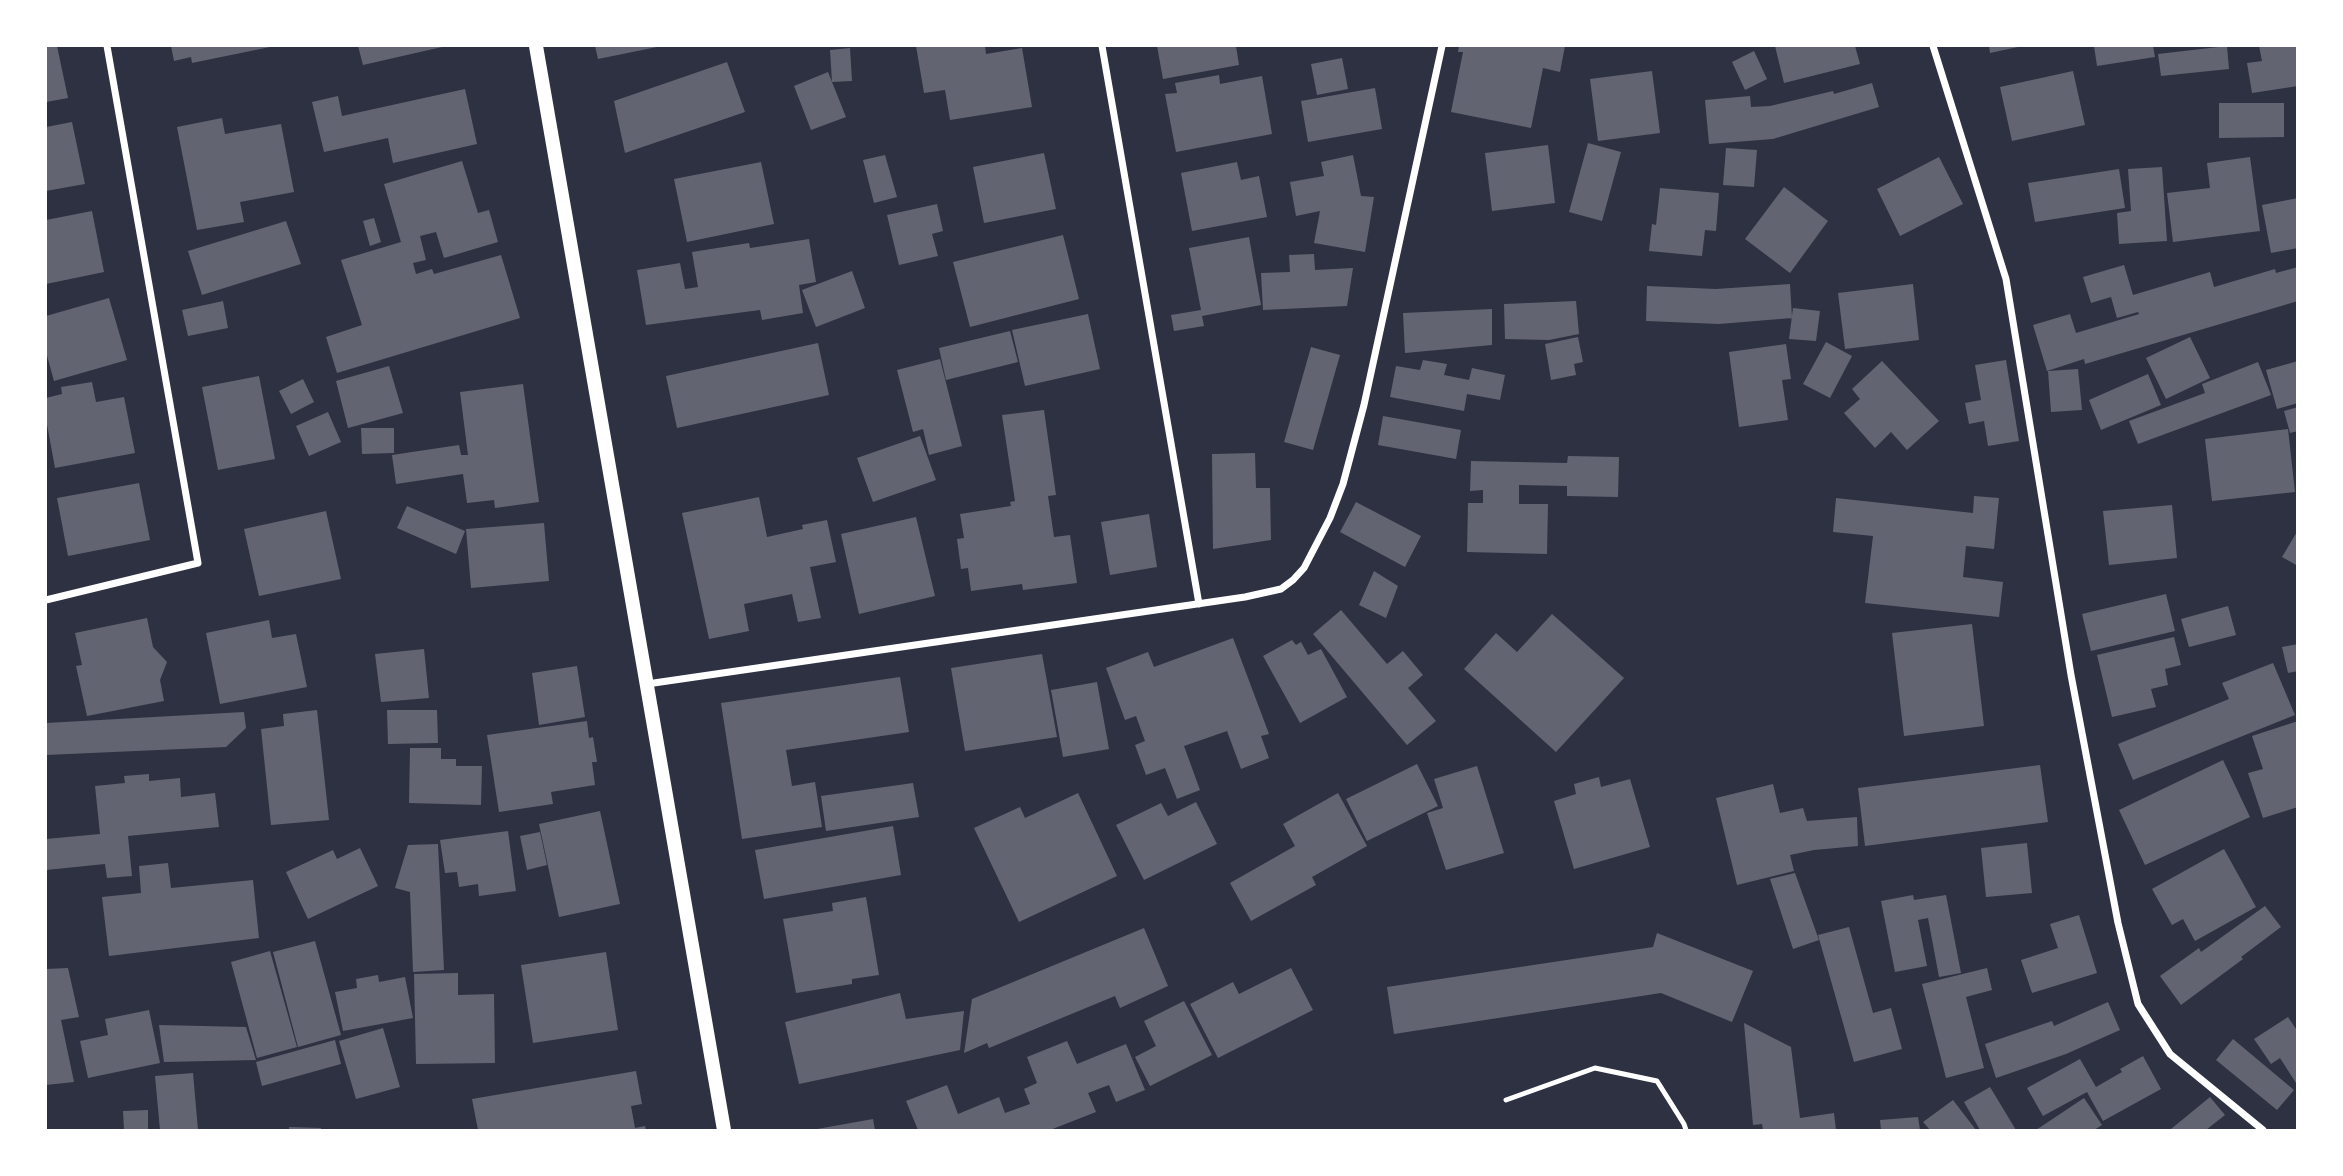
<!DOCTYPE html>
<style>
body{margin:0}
#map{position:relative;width:2343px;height:1176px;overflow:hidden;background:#2d3142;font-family:"Work Sans",sans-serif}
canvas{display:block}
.frame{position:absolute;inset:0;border:47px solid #fff;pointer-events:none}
</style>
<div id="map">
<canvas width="2343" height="1176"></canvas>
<div class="frame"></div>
</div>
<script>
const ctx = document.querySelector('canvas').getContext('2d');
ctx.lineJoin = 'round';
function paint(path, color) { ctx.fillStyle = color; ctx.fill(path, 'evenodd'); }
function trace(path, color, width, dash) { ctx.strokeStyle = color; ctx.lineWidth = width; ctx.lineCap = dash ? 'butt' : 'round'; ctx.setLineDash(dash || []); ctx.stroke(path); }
const building = new Path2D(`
 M 46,46 L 57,46 L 68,98 L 46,102 Z
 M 171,46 L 270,46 L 270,47 L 192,63 L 191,57 L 174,61 Z
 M 358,46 L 442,46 L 442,47 L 363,65 Z
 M 595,46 L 657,46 L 657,47 L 598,59 Z
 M 916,46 L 985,46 L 986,54 L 1022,48 L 1032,107 L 950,120 L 945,90 L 924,93 Z
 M 1157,46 L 1236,46 L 1239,65 L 1163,79 Z
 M 1459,46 L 1565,46 L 1560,72 L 1543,68 L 1531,128 L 1451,112 L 1463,52 L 1458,52 Z
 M 1775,46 L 1855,46 L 1860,64 L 1784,83 Z
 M 1989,46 L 2018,46 L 2018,47 L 1990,53 Z
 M 2094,46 L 2153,46 L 2155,57 L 2097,66 Z
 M 2227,46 L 2229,69 L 2161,76 L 2158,54 Z
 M 2259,46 L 2298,46 L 2298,86 L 2252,93 L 2247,63 L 2262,61 Z
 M 850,48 L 852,81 L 832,82 L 830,50 Z
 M 1754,51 L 1767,79 L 1745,90 L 1732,62 Z
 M 1342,58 L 1348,89 L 1317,95 L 1311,64 Z
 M 727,62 L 745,112 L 625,153 L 614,101 Z
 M 1652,71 L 1660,133 L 1598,141 L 1590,79 Z
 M 2073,71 L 2085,125 L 2012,141 L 2000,87 Z
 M 828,72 L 846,117 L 811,130 L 794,86 Z
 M 1219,75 L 1220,84 L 1262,76 L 1272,134 L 1176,152 L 1165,94 L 1177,93 L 1175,83 Z
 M 1872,83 L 1879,107 L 1773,139 L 1709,144 L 1705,100 L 1750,96 L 1751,107 L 1770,106 L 1833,91 L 1834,94 Z
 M 1375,88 L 1382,129 L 1308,142 L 1301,101 Z
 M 465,89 L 477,144 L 393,163 L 388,138 L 324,152 L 312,102 L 338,96 L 342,116 Z
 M 2219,103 L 2284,103 L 2284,137 L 2219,138 Z
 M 222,118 L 225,134 L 281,124 L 294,192 L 240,202 L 244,222 L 197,230 L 177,127 Z
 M 72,122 L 85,184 L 46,191 L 46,127 Z
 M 1588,143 L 1621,152 L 1602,221 L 1569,212 Z
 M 1548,145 L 1555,203 L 1492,211 L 1485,153 Z
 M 1726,148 L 1757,150 L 1754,187 L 1723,185 Z
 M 1044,153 L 1056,209 L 984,223 L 973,167 Z
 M 885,155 L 897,197 L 874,203 L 863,160 Z
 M 1353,155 L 1361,196 L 1374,197 L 1365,252 L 1314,243 L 1320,211 L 1296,216 L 1290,182 L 1324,176 L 1321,162 Z
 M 1939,157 L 1963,204 L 1900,236 L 1877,189 Z
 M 2250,157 L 2260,231 L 2173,242 L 2167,193 L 2210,188 L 2207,163 Z
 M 462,161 L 478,213 L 489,210 L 498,242 L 444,258 L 436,232 L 420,236 L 426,260 L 413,263 L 416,274 L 432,269 L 434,274 L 501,255 L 520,318 L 337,373 L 326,337 L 362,325 L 341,260 L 401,242 L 384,184 Z
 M 761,162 L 774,224 L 687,242 L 674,179 Z
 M 1237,162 L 1241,180 L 1259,176 L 1267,217 L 1192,231 L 1181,173 Z
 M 2162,167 L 2167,241 L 2119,244 L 2117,213 L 2131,211 L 2128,169 Z
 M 2119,169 L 2125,208 L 2035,222 L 2028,183 Z
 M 1784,187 L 1828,221 L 1790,273 L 1745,239 Z
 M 1660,188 L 1719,193 L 1716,231 L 1705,230 L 1702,256 L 1649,251 L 1652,224 L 1656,225 Z
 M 2298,198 L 2298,248 L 2271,253 L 2262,205 Z
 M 937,204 L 943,231 L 932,234 L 938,256 L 899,265 L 887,215 Z
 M 92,211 L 104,272 L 46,284 L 46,220 Z
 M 374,218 L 381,242 L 370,246 L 363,221 Z
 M 286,221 L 301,264 L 202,295 L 188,251 Z
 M 1063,235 L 1079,299 L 970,327 L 953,262 Z
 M 1249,237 L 1261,305 L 1202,316 L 1204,326 L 1174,331 L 1171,315 L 1201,310 L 1189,248 Z
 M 809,239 L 816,282 L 799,285 L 803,313 L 762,320 L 760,310 L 646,325 L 637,270 L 680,263 L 685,289 L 698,287 L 692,252 L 749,243 L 750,248 Z
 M 1314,254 L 1315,270 L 1353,268 L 1347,306 L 1263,310 L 1261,273 L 1290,272 L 1289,255 Z
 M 2124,265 L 2133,295 L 2210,272 L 2214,287 L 2275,269 L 2276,273 L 2298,267 L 2298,301 L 2085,364 L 2084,359 L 2047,371 L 2033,325 L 2070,314 L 2076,333 L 2139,314 L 2138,312 L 2117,318 L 2111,297 L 2091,303 L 2083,277 Z
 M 852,271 L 865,308 L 816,327 L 802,290 Z
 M 1790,284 L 1792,318 L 1719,324 L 1646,321 L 1647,286 L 1716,289 Z
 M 1913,284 L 1919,340 L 1845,349 L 1838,293 Z
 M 109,298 L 127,360 L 54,381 L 46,352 L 46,316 Z
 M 223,301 L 228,328 L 188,336 L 182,310 Z
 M 1576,301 L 1579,334 L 1549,340 L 1505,339 L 1504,304 Z
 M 1793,308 L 1820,311 L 1816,341 L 1789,339 Z
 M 1492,309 L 1492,345 L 1405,353 L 1403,313 Z
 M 1088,314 L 1100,369 L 1025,386 L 1012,330 Z
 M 1010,331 L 1018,362 L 946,380 L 939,348 Z
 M 1578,337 L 1583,362 L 1574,364 L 1576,375 L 1551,380 L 1545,344 Z
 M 2190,337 L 2210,378 L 2166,399 L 2146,358 Z
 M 1826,342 L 1852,356 L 1830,398 L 1803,384 Z
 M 818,343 L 829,395 L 677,428 L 666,376 Z
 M 1786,344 L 1791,379 L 1782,380 L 1788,420 L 1739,427 L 1729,352 Z
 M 1311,347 L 1340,355 L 1313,450 L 1284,442 Z
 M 940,359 L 962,446 L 929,455 L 923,429 L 913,432 L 897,370 Z
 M 1423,360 L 1447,364 L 1444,375 L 1469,380 L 1472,368 L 1505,375 L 1500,400 L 1467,394 L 1464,411 L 1390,397 L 1396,366 L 1420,370 Z
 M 2006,360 L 2019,441 L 1988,446 L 1984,421 L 1969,424 L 1965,403 L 1981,400 L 1975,365 Z
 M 1882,361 L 1939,421 L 1907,450 L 1891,432 L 1875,448 L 1844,413 L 1860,399 L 1852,389 Z
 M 2298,361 L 2298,403 L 2277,409 L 2266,370 Z
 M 2258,362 L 2271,395 L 2138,444 L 2129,421 L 2205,393 L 2202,384 Z
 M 389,366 L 403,413 L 348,428 L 336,381 Z
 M 2078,369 L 2082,410 L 2051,412 L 2048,371 Z
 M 2148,374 L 2161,405 L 2101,430 L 2089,400 Z
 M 259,376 L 275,459 L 218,470 L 202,387 Z
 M 303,379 L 314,402 L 291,414 L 279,391 Z
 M 92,382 L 96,402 L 124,397 L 135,453 L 55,468 L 46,419 L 46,398 L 62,394 L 61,387 Z
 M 523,384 L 539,502 L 495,508 L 494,500 L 467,503 L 463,474 L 396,484 L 392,455 L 459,445 L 461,455 L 468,455 L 460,392 Z
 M 2298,407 L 2298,431 L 2290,433 L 2284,411 Z
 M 1044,410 L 1056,495 L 1048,496 L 1054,537 L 1070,535 L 1077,583 L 1023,590 L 1022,584 L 971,591 L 968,568 L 961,569 L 957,539 L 964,538 L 960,514 L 1011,506 L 1010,502 L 1015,501 L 1002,415 Z
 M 328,412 L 341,442 L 309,456 L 296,426 Z
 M 1383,416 L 1461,430 L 1456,459 L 1378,445 Z
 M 361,428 L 394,428 L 394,453 L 362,454 Z
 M 2288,429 L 2295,492 L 2212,501 L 2205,439 Z
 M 920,436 L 936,480 L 873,502 L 857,458 Z
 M 1255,453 L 1256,488 L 1270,488 L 1271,540 L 1213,549 L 1212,454 Z
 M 1568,456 L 1619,457 L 1618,497 L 1567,496 L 1567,486 L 1519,485 L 1519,504 L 1548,504 L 1547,554 L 1467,552 L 1468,503 L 1483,503 L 1483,490 L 1470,491 L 1471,461 L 1567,463 Z
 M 139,483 L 150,540 L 68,556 L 57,498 Z
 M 1974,496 L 1999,498 L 1994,549 L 1966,546 L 1963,577 L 2003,582 L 1999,617 L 1865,603 L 1873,536 L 1833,532 L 1836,498 L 1973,513 Z
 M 759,497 L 767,537 L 803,529 L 802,525 L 827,520 L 836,562 L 810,567 L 821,618 L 798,622 L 792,594 L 744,604 L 749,631 L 709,639 L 682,513 Z
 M 1356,502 L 1421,536 L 1405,567 L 1340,532 Z
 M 2172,505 L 2177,558 L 2109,565 L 2103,511 Z
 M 407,506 L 465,531 L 456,554 L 397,528 Z
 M 326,511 L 341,579 L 259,596 L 244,529 Z
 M 1149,514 L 1157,567 L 1110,575 L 1101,522 Z
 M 916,517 L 935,596 L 859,614 L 841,534 Z
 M 544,523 L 549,581 L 471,588 L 466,529 Z
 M 2298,530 L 2298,566 L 2282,557 Z
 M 1374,571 L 1398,586 L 1386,618 L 1359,605 Z
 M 2166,594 L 2175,631 L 2091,651 L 2082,614 Z
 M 2228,606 L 2236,635 L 2189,647 L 2181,619 Z
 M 1341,610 L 1387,664 L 1403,651 L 1423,675 L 1408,688 L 1436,721 L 1407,745 L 1313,634 Z
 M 1552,614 L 1624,678 L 1556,752 L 1464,669 L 1496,633 L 1517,652 Z
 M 147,618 L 153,647 L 167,662 L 160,680 L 164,701 L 87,716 L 76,666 L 82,665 L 75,633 Z
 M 269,620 L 272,638 L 296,634 L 307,687 L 220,704 L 206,633 Z
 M 1972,624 L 1984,726 L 1904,736 L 1892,633 Z
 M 2174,637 L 2181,665 L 2165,669 L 2168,685 L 2151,689 L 2156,707 L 2112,717 L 2097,655 Z
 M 1233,638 L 1269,734 L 1261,736 L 1269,758 L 1241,769 L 1227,731 L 1184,746 L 1200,790 L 1177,799 L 1165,768 L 1146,775 L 1135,745 L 1145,741 L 1136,716 L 1125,720 L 1106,668 L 1148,652 L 1154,667 Z
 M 1292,640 L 1296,645 L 1301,642 L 1308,655 L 1321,649 L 1347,697 L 1300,723 L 1263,656 Z
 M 2298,644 L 2298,671 L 2288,673 L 2282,647 Z
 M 424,649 L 429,698 L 381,702 L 375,654 Z
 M 1042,654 L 1057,737 L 965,751 L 951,668 Z
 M 2273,663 L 2295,715 L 2133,780 L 2118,744 L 2229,699 L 2222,683 Z
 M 577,666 L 585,717 L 539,725 L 532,673 Z
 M 900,677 L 909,732 L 786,750 L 792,786 L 815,782 L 822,827 L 742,839 L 721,703 Z
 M 1097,682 L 1109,749 L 1063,757 L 1051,690 Z
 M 317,710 L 329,820 L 271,825 L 261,729 L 284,726 L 283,714 Z
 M 387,710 L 437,710 L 438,743 L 388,744 Z
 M 244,712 L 246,728 L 226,747 L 46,755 L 46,723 Z
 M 587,721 L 589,738 L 593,737 L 597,762 L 592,762 L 595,785 L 551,792 L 553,804 L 499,812 L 487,735 Z
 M 2298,721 L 2298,807 L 2263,818 L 2248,773 L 2263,769 L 2252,736 Z
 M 410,748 L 441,748 L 441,759 L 456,759 L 456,766 L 482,766 L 481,805 L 409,803 Z
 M 2223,760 L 2250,817 L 2145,865 L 2119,810 Z
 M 1417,764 L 1438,806 L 1367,841 L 1346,799 Z
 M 2040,765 L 2048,822 L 1865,846 L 1858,788 Z
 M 1477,766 L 1504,853 L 1446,870 L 1427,813 L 1443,808 L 1434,779 Z
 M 149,774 L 149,781 L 180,778 L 181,797 L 215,793 L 219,827 L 128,836 L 132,876 L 107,878 L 105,864 L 46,870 L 46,839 L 100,834 L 95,786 L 125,783 L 124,776 Z
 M 1599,777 L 1601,787 L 1630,779 L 1650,847 L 1574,869 L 1554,801 L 1576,794 L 1574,784 Z
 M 913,783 L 919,817 L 826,831 L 821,796 Z
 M 1773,784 L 1780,813 L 1803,808 L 1807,821 L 1857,817 L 1858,846 L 1814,850 L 1790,855 L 1794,871 L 1737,885 L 1716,798 Z
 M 1078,793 L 1117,876 L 1019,922 L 974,828 L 1020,807 L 1025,818 Z
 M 1338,793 L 1367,846 L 1312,877 L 1316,885 L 1251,921 L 1230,883 L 1295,846 L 1283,824 Z
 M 1196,802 L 1217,844 L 1144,880 L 1116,825 L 1161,803 L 1168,816 Z
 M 600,811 L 620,904 L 559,917 L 539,824 Z
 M 893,826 L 901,875 L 764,899 L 755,850 Z
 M 508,831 L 516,891 L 479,896 L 478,884 L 459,887 L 457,872 L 445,873 L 440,840 Z
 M 540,832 L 547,865 L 527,870 L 520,836 Z
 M 2027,843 L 2032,893 L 1986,897 L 1981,848 Z
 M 438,844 L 444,970 L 413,972 L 410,892 L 395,888 L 408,845 Z
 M 360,848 L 378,886 L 308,919 L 286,872 L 333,850 L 337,859 Z
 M 2224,849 L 2256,907 L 2195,941 L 2183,919 L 2172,925 L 2152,889 Z
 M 168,863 L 171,888 L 253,880 L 259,938 L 109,956 L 102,897 L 141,893 L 139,866 Z
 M 1795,873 L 1819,940 L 1793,949 L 1770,879 Z
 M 1913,895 L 1914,900 L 1946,895 L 1961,973 L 1939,977 L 1928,918 L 1918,920 L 1927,966 L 1895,972 L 1881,901 Z
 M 866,897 L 879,975 L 852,979 L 852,984 L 796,993 L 783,919 L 833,911 L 832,903 Z
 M 2265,906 L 2281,927 L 2241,957 L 2243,959 L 2181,1005 L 2160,976 L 2199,948 L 2201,952 Z
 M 2079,915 L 2097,973 L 2032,993 L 2021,960 L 2058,948 L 2050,924 Z
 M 1849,927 L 1873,1013 L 1891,1008 L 1902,1049 L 1854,1062 L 1818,935 Z
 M 1144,928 L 1168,986 L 1120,1008 L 1115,996 L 989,1048 L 987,1043 L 964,1053 L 972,999 Z
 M 1657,933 L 1753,971 L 1732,1022 L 1661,993 L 1394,1034 L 1387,987 L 1653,947 Z
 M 315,941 L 341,1035 L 298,1047 L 273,952 Z
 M 270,951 L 297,1047 L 257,1058 L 231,962 Z
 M 606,952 L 618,1030 L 533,1043 L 521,965 Z
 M 68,968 L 79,1017 L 61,1020 L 74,1082 L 46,1085 L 46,969 Z
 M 1291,968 L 1313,1010 L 1218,1058 L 1190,1004 L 1233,982 L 1239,994 Z
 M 1987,968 L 1992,990 L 1966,997 L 1984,1068 L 1946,1078 L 1922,984 Z
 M 458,973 L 458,995 L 494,994 L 495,1063 L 416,1064 L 414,974 Z
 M 378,975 L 379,982 L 405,977 L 413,1018 L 343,1031 L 335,992 L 357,988 L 356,979 Z
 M 900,993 L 906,1019 L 964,1011 L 960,1050 L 799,1084 L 785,1022 Z
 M 1184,1001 L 1212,1055 L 1150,1086 L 1135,1057 L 1156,1046 L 1144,1021 Z
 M 2108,1002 L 2120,1030 L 2066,1054 L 1996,1078 L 1985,1044 L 2052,1021 L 2054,1026 Z
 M 149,1010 L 160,1063 L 88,1078 L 80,1041 L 108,1035 L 105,1019 Z
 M 2288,1017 L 2298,1032 L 2298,1081 L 2296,1083 L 2280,1058 L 2271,1064 L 2254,1039 Z
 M 1744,1023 L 1791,1047 L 1800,1118 L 1834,1113 L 1836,1130 L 1763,1130 L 1762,1124 L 1753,1125 Z
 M 159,1025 L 246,1027 L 256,1060 L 164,1062 Z
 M 383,1028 L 400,1087 L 356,1099 L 339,1041 Z
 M 2233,1039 L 2294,1090 L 2277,1110 L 2216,1060 Z
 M 335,1040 L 341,1064 L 262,1086 L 256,1062 Z
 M 1067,1041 L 1077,1064 L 1126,1044 L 1145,1090 L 1116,1102 L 1109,1085 L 1088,1093 L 1096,1112 L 1050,1130 L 918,1130 L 906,1101 L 947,1085 L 958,1114 L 999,1097 L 1005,1113 L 1030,1104 L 1024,1089 L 1037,1083 L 1027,1057 Z
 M 2143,1056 L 2161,1089 L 2103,1121 L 2087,1092 L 2043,1116 L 2027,1088 L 2080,1059 L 2096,1087 L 2122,1072 L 2120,1069 Z
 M 636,1071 L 642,1104 L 631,1106 L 635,1128 L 645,1126 L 646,1130 L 478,1130 L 472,1099 Z
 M 193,1073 L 198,1130 L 160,1130 L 155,1076 Z
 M 1990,1087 L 2016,1130 L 1980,1130 L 1964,1102 Z
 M 2210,1097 L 2225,1115 L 2206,1130 L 2173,1130 L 2171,1129 Z
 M 2084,1098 L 2102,1125 L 2094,1130 L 2036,1130 Z
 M 1953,1100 L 1976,1130 L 1930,1130 L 1923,1122 Z
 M 148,1110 L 148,1130 L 124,1130 L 123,1111 Z
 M 1918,1117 L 1920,1130 L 1881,1130 L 1880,1120 Z
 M 873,1119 L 875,1130 L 817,1130 L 817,1129 Z
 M 289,1127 L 321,1128 L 321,1130 L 289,1130 Z`);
const service = new Path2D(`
 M 1506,1100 L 1595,1068 L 1657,1081 L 1684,1124 L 1686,1130`);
const minor = new Path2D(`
 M 1102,46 L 1199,604
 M 1933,46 L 2006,279 L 2071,675 L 2118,923 L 2138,1004 L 2170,1054 L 2263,1130
 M 46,600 L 198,563 L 107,46
 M 647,684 L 1245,597 L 1281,589 L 1293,580 L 1304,568 L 1330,518 L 1343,484 L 1364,405 L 1442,46`);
const secondary = new Path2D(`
 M 536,46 L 724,1130`);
paint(building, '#626471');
trace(service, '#fff', 5);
trace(minor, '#fff', 7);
trace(secondary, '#fff', 14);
</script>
